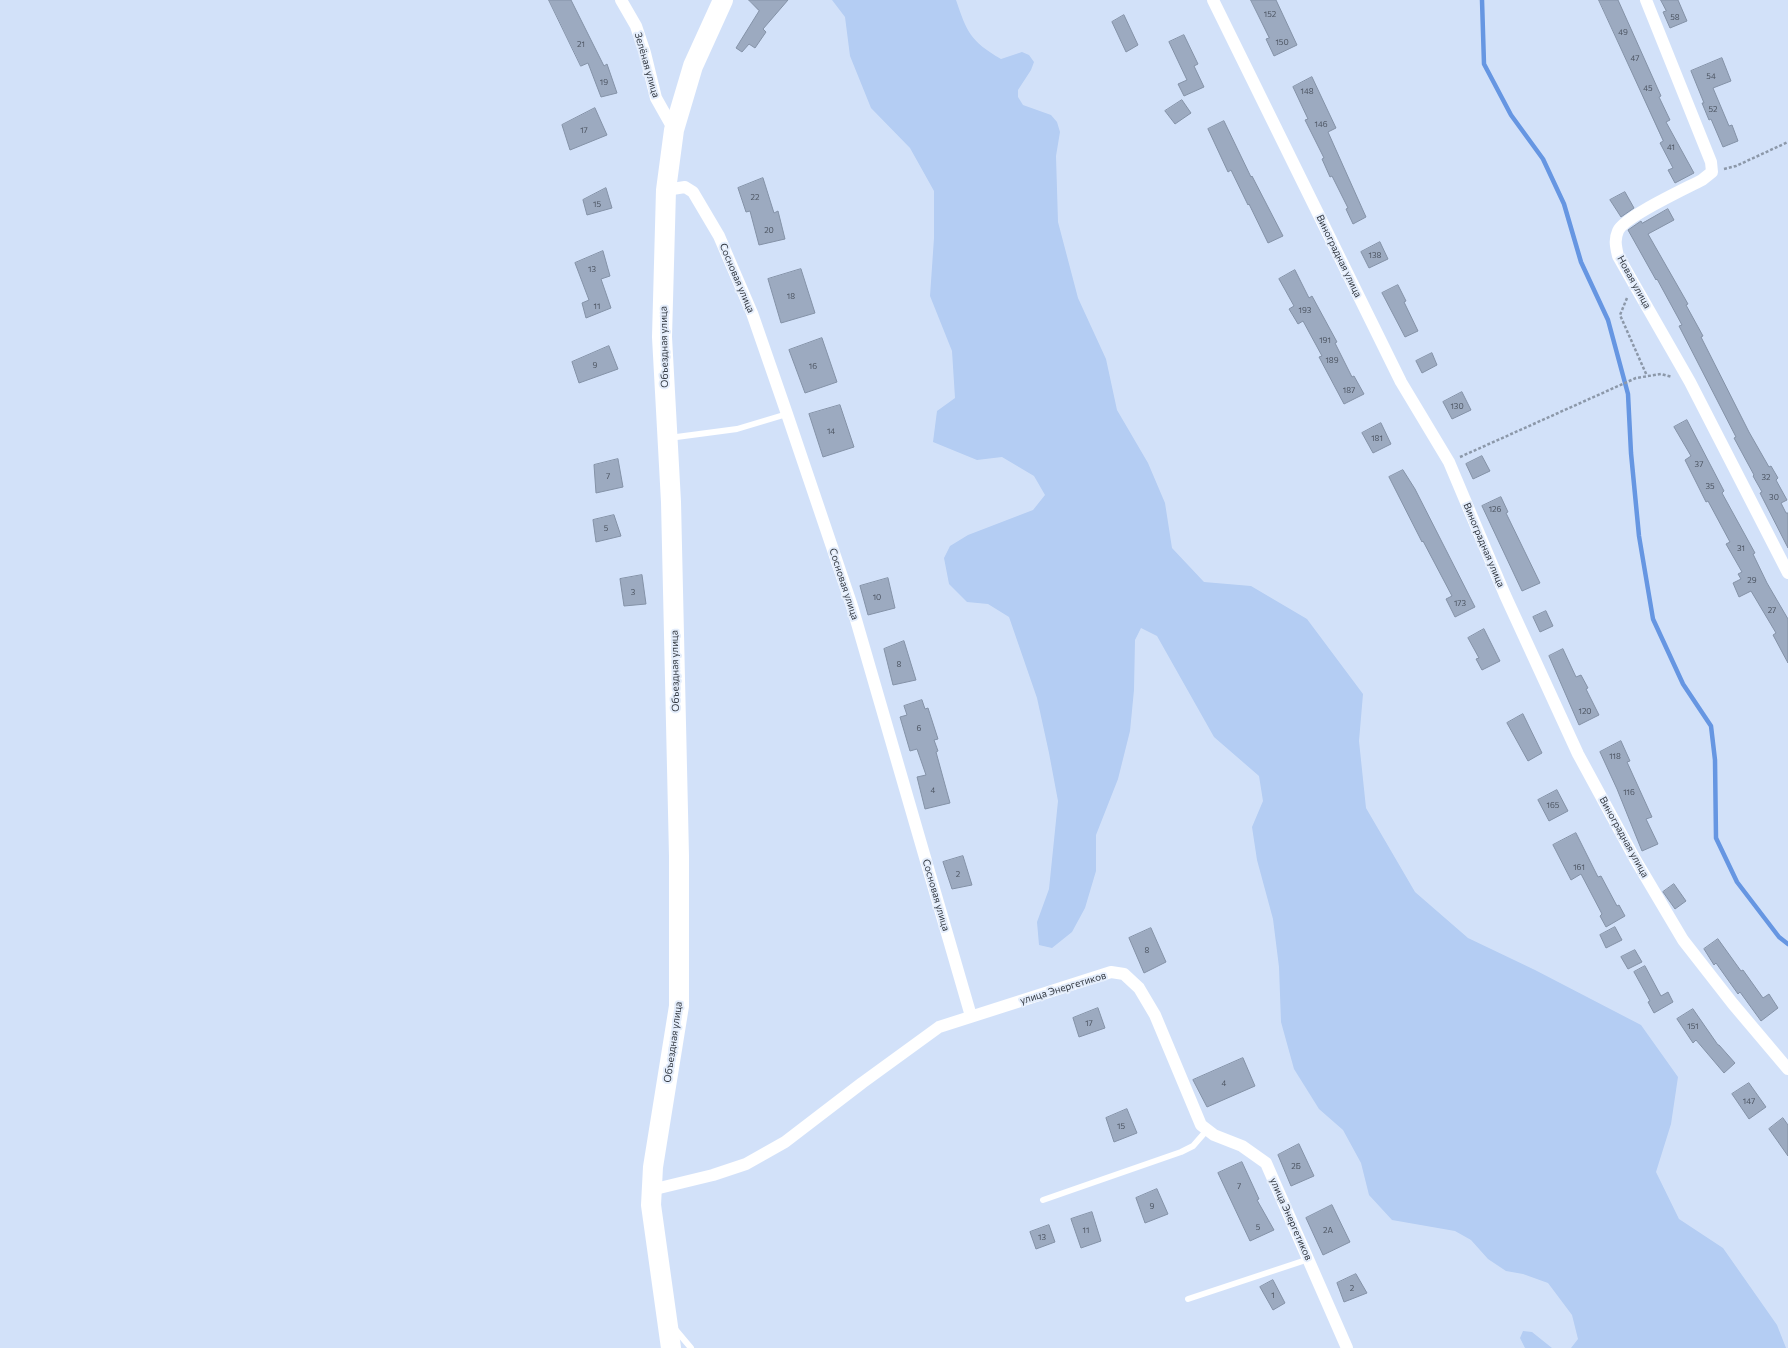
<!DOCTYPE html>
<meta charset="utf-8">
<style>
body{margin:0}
canvas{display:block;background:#d2e1f9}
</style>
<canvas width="1788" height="1348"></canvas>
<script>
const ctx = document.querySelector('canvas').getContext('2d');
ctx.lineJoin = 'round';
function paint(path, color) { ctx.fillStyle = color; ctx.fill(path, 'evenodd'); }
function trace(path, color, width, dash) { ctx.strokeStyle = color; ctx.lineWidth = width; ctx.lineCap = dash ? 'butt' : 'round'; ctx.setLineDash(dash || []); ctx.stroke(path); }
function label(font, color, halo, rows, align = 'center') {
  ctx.font = font + ' Commissioner,sans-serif'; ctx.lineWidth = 4; ctx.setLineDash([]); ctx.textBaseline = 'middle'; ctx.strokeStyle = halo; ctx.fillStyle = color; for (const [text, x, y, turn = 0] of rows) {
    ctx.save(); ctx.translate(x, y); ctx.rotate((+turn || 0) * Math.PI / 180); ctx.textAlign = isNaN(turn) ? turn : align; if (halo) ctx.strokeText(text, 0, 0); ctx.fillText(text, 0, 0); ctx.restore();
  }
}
const green = new Path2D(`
 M 832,0 L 956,0 C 967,32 970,41 1001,59 L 1022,52 L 1029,55 L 1034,62 L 1031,70 L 1018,90 L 1018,97 L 1023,105 L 1051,115 L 1057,122 L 1060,132 L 1056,156 L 1058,222 L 1078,298 L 1106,359 L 1117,410 L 1148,463 L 1165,503 L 1172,548 L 1204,582 L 1251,586 L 1307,619 L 1363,694 L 1359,741 L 1366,808 L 1415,892 L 1468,938 L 1535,970 L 1641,1025 L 1678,1077 L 1671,1124 L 1656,1172 L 1679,1219 L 1723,1248 L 1777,1325 L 1786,1348 L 1571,1348 L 1578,1339 L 1572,1315 L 1548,1283 L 1523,1274 L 1506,1271 L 1488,1259 L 1471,1240 L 1455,1231 L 1392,1220 L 1369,1195 L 1361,1163 L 1343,1130 L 1319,1109 L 1294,1069 L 1281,1022 L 1279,967 L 1273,919 L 1257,860 L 1252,827 L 1263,801 L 1259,776 L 1214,737 L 1157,636 L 1141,628 L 1135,640 L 1134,690 L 1130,731 L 1118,779 L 1096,835 L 1096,871 L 1085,908 L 1072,932 L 1052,948 L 1039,945 L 1037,922 L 1049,889 L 1058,801 L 1049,753 L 1037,698 L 1009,617 L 988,604 L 967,602 L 949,584 L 944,558 L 950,546 L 968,535 L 1033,510 L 1045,495 L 1034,476 L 1002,457 L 977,460 L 933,442 L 937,411 L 955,398 L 952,351 L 930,296 L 934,238 L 934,191 L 910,148 L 871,108 L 850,56 L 845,17 Z
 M 1523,1331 L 1532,1332 L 1552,1348 L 1525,1348 L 1520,1338 Z`);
const stream = new Path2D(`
 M 1482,0 L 1484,64 L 1511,115 L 1543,159 L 1564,204 L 1581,262 L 1608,320 L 1628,394 L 1631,453 L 1639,536 L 1653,619 L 1683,684 L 1711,726 L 1715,760 L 1716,838 L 1737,882 L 1779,937 L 1788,944`);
const building = new Path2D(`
 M 549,0 L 571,0 L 604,66 L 607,64 L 617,93 L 601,97 L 588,63 L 581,66 Z
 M 749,0 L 788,0 L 763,29 L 766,32 L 755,48 L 749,44 L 742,52 L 736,48 L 759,11 Z
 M 1251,0 L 1276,0 L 1297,45 L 1274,56 L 1266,39 L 1269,38 Z
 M 1599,0 L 1618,0 L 1661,96 L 1659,97 L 1670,120 L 1666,122 L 1694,173 L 1675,183 L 1668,170 L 1673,168 L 1660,143 L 1663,141 Z
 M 1661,0 L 1678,0 L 1687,21 L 1670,28 L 1663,12 L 1666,11 Z
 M 1124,15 L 1138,45 L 1126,52 L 1112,22 Z
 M 1184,35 L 1198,64 L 1194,66 L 1204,87 L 1184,96 L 1178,84 L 1187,80 L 1169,42 Z
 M 1722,58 L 1731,81 L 1713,88 L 1729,126 L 1732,125 L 1738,141 L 1723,147 L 1711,119 L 1709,120 L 1702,103 L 1704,103 L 1691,71 Z
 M 1312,77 L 1336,128 L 1328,132 L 1366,217 L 1353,224 L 1346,209 L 1348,208 L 1332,176 L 1330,177 L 1322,159 L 1324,158 L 1305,120 L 1308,119 L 1293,87 Z
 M 1182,100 L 1191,113 L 1175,124 L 1165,111 Z
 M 595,108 L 607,135 L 570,150 L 562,125 Z
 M 1224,121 L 1251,177 L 1252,176 L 1283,236 L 1268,243 L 1249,204 L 1248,205 L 1231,170 L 1228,172 L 1208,129 Z
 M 763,178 L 774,213 L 778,211 L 785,239 L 759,245 L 750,211 L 746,212 L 738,188 Z
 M 606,188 L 612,208 L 587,215 L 583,200 Z
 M 1625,192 L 1634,208 L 1621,217 L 1610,200 Z
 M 1668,209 L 1674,220 L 1648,234 L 1688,304 L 1686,305 L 1703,336 L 1701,337 L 1749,432 L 1769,467 L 1771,466 L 1778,478 L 1776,480 L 1787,500 L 1781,503 L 1786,513 L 1788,513 L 1788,548 L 1760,493 L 1762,492 L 1753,476 L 1754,475 L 1734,438 L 1736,437 L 1679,326 L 1682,325 L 1657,279 L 1656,280 L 1628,230 L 1641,221 L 1642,223 Z
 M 1380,242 L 1388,259 L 1369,268 L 1361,252 Z
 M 603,251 L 610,276 L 601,279 L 611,308 L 586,318 L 582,303 L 589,300 L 575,263 Z
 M 801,269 L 815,313 L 781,323 L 768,279 Z
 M 1295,270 L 1309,298 L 1312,296 L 1337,342 L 1335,343 L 1352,377 L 1354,376 L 1364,394 L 1344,404 L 1319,357 L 1322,356 L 1303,321 L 1298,324 L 1289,309 L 1294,306 L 1279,279 Z
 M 1398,285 L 1406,301 L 1404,302 L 1418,331 L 1405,337 L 1382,293 Z
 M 822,338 L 837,382 L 805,393 L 789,350 Z
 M 609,346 L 618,369 L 579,383 L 572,362 Z
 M 1432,353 L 1437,365 L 1422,373 L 1416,361 Z
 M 1462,392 L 1471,410 L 1452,419 L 1443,402 Z
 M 840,405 L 854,447 L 823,457 L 809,414 Z
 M 1687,420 L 1724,491 L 1722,493 L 1755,553 L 1753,554 L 1767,583 L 1788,619 L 1788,663 L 1773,635 L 1776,633 L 1751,591 L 1739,597 L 1733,583 L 1741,579 L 1738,574 L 1742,572 L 1726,544 L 1730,542 L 1708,501 L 1706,502 L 1685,460 L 1691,456 L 1674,427 Z
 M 1381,423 L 1391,444 L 1373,453 L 1362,433 Z
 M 1482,456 L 1490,471 L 1473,479 L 1466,464 Z
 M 618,459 L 623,487 L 596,493 L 594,465 Z
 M 1403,470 L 1415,489 L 1475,607 L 1455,617 L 1446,599 L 1452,596 L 1423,541 L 1422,542 L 1389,477 Z
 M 1501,497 L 1508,512 L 1506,513 L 1540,583 L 1522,591 L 1482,506 Z
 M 614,515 L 621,536 L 596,542 L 593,520 Z
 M 642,575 L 646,604 L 624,606 L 620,579 Z
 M 888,578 L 895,608 L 868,615 L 860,586 Z
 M 1546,611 L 1553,626 L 1540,632 L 1533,617 Z
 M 1484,629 L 1500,661 L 1482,670 L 1476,659 L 1479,658 L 1468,638 Z
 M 904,641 L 916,680 L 893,685 L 884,649 Z
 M 1563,649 L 1576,677 L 1581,675 L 1588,688 L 1586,689 L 1599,715 L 1579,725 L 1549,656 Z
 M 922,700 L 925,709 L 928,708 L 938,739 L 934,740 L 938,751 L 936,752 L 950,803 L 925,809 L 917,777 L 926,775 L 917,749 L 910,751 L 900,717 L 907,715 L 904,706 Z
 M 1523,714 L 1542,753 L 1528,761 L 1507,723 Z
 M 1621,741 L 1630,761 L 1627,762 L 1652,817 L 1646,819 L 1658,844 L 1642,851 L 1617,789 L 1600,752 Z
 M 1557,790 L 1568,811 L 1549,821 L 1538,800 Z
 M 1576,833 L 1598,877 L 1601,876 L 1617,906 L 1619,905 L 1625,916 L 1606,927 L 1600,916 L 1602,914 L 1581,874 L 1571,880 L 1553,845 Z
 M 963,856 L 972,885 L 952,889 L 943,862 Z
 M 1674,884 L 1686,901 L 1675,909 L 1663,892 Z
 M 1615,927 L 1622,940 L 1606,948 L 1600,935 Z
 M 1151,928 L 1166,962 L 1144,973 L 1129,938 Z
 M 1718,939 L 1741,971 L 1743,970 L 1763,998 L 1769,994 L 1778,1008 L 1761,1021 L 1740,992 L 1738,994 L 1716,963 L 1714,965 L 1704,949 Z
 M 1635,950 L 1642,962 L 1628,969 L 1621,957 Z
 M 1645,966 L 1661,996 L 1668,992 L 1673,1002 L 1654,1013 L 1648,1002 L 1650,1001 L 1634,972 Z
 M 1098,1008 L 1105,1028 L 1079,1037 L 1073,1018 Z
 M 1693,1009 L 1718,1045 L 1719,1045 L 1735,1063 L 1724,1073 L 1696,1040 L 1693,1043 L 1677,1019 Z
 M 1243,1058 L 1255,1086 L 1207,1107 L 1193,1080 Z
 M 1749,1083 L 1766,1107 L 1749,1119 L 1732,1094 Z
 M 1127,1109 L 1137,1133 L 1114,1142 L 1106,1118 Z
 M 1783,1118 L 1788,1125 L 1788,1156 L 1769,1129 Z
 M 1299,1144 L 1314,1176 L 1291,1186 L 1278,1155 Z
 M 1242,1162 L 1259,1199 L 1257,1200 L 1274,1230 L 1250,1241 L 1218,1173 Z
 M 1157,1189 L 1168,1214 L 1145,1223 L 1136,1198 Z
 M 1332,1205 L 1350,1242 L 1323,1255 L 1306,1218 Z
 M 1092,1212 L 1101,1241 L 1081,1248 L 1071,1219 Z
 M 1049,1225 L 1055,1242 L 1036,1249 L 1030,1232 Z
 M 1356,1274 L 1367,1293 L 1344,1302 L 1337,1283 Z
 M 1273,1280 L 1285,1303 L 1273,1310 L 1260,1287 Z`);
const path = new Path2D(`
 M 1724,169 L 1736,166 L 1788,142
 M 1627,298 L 1620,315 L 1647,376
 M 1460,457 L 1636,378 L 1661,374 L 1672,377`);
const lane = new Path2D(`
 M 669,438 L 737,429 L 787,414
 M 1043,1200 L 1181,1152 L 1193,1146 L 1207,1130
 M 1188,1299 L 1309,1259
 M 675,1329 L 691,1348`);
const street = new Path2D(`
 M 621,0 L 636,26 L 645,53 L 656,98 L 674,130
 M 1213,0 L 1401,382 L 1449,462 L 1505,595 L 1578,754 L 1635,859 L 1683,940 L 1733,1004 L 1788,1069
 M 1646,0 L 1711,162 L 1712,172 L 1702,180 C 1685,189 1624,217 1618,231 C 1614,240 1616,247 1618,256 L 1690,382 L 1788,573
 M 666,190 L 685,187 L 693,192 L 719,236 L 752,313 L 787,414 L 852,606 L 971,1016
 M 651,1190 L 713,1175 L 746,1164 L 785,1142 L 862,1083 L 939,1027 L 1111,972 L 1124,974 L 1139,988 L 1155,1015 L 1201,1125 L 1214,1135 L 1242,1146 L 1266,1163 L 1347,1348`);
const primary = new Path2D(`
 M 671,1348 L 651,1205 L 653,1167 L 679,1006 L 679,856 L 671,502 L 662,337 L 666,190 L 674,130 L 693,66 L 723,0`);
const numberNames = [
 ["152",1270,14],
 ["58",1675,17],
 ["49",1623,32],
 ["150",1282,42],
 ["21",581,44],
 ["47",1635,58],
 ["54",1711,76],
 ["19",604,82],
 ["45",1648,88],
 ["148",1307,91],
 ["52",1713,109],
 ["146",1321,124],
 ["17",584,130],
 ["41",1671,147],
 ["22",755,197],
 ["15",597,204],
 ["20",769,230],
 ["138",1375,255],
 ["13",592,269],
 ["18",791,296],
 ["11",597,306],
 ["193",1305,310],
 ["191",1325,340],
 ["189",1332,360],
 ["9",595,365],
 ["16",813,366],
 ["187",1349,390],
 ["130",1457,406],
 ["14",831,431],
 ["181",1377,438],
 ["37",1699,464],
 ["7",608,476],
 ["32",1766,477],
 ["35",1710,486],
 ["30",1774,497],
 ["126",1495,509],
 ["5",606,528],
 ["31",1741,548],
 ["29",1752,580],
 ["3",633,592],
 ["10",877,597],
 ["173",1460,603],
 ["27",1772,610],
 ["8",899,664],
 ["120",1585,711],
 ["6",919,728],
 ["118",1615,756],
 ["4",933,790],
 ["116",1629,792],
 ["165",1553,805],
 ["161",1579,867],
 ["2",958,874],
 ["8",1147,950],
 ["17",1089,1023],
 ["151",1693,1026],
 ["4",1224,1083],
 ["147",1749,1101],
 ["15",1121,1126],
 ["2Б",1296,1166],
 ["7",1239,1186],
 ["9",1152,1206],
 ["5",1258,1227],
 ["11",1086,1230],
 ["2А",1328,1230],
 ["13",1042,1237],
 ["2",1352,1288],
 ["1",1273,1295]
];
const streetNames = [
 ["Зелёная улица",647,65,74],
 ["Виноградная улица",1339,256,64],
 ["Сосновая улица",737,278,67],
 ["Новая улица",1634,282,61],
 ["Объездная улица",664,347,-91],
 ["Виноградная улица",1484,545,67],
 ["Сосновая улица",844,584,72],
 ["Объездная улица",675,671,-91],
 ["Виноградная улица",1624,837,61],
 ["Сосновая улица",936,895,74],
 ["улица Энергетиков",1063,988,-17],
 ["Объездная улица",673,1042,-82],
 ["улица Энергетиков",1291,1219,66]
];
paint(green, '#b4cdf3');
trace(stream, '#6696e2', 4.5);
paint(building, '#9caac0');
trace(building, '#8492a7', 1);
trace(path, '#8c98a9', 2.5, [3, 2]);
trace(lane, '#fff', 6);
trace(street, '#fff', 12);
trace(primary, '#fff', 20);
label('8px', '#4c5461', null, numberNames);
label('10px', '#323841', '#e5eefc', streetNames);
</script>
